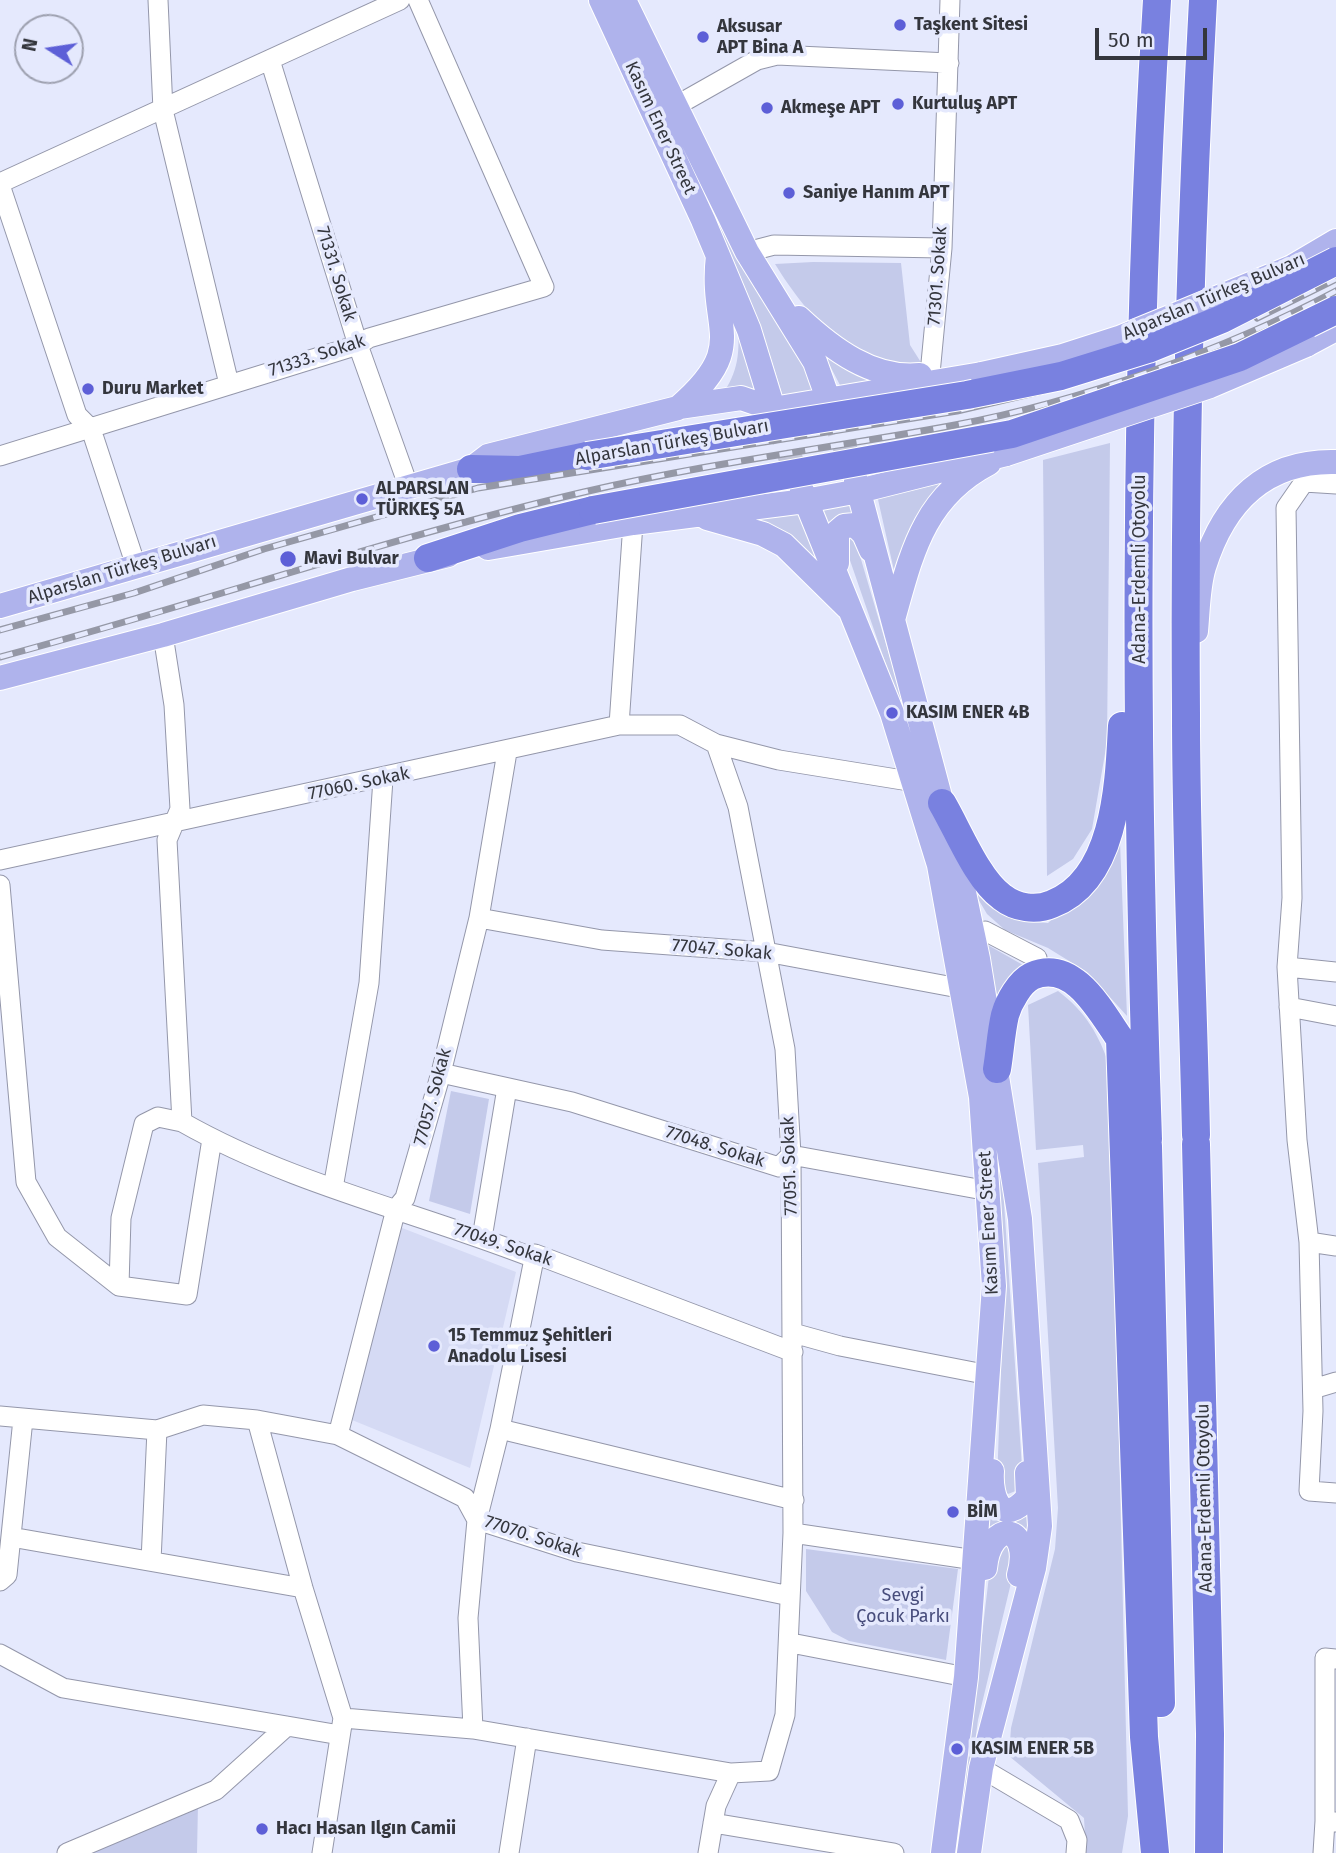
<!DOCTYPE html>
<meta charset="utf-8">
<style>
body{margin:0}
#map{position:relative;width:1336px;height:1853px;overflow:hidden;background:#e5e9fd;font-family:"Fira Sans",sans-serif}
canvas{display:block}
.north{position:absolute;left:14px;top:14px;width:70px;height:70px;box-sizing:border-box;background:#e5e9fd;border:2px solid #9ea1b0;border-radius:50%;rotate:282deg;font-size:19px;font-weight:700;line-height:28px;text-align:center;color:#34363d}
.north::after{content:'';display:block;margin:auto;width:24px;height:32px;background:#5d5fd7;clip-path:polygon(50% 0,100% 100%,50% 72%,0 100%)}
.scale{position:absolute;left:1095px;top:28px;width:112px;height:32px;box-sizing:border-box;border:4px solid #34363d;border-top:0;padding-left:9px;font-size:21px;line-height:24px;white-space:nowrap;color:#34363d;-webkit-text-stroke:5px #e5e9fd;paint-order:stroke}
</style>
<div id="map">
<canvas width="1336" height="1853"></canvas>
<div class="north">N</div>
<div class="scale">50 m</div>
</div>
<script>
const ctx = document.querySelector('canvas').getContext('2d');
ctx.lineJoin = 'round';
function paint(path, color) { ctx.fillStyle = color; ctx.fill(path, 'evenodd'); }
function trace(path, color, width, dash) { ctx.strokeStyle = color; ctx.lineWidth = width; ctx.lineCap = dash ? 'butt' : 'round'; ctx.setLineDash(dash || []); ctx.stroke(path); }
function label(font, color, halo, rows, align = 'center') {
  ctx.font = font + ' "Fira Sans",sans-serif'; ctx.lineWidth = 7; ctx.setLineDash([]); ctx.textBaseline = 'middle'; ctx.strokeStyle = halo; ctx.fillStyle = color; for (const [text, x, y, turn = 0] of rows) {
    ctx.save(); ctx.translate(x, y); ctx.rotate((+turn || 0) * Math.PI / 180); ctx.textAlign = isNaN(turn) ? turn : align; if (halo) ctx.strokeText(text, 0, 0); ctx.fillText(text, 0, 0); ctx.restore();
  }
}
const built = new Path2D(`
 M 397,1226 L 516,1272 L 470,1468 L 352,1420 Z`);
const green = new Path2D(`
 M 617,11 L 782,331 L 817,389 L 783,397 C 743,262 678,138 617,11 Z
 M 813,262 L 901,263 L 910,345 L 922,364 C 851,366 810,320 775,264 Z
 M 738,327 L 760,398 L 718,400 C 737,376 740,357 738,327 Z
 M 818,343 L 880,378 L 841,387 Z
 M 1110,443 L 1107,742 L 1092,829 L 1073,859 L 1047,876 L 1043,460 Z
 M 957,477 L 897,584 L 877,495 Z
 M 858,500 L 863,526 L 830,533 L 822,510 Z
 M 797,511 L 822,574 L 731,518 Z
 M 850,538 L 855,539 L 937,817 L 1001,1159 L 1023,1482 L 1018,1490 L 1008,1494 L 997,1483 L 1004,1288 L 998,1160 L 987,1085 L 900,705 L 844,543 Z
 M 1120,842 L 1127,1016 L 1087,972 L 1048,948 L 1005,930 L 987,914 L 971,887 C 993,913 1014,921 1048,923 L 1099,876 Z
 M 986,944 L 1023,965 L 995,1002 Z
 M 1058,991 C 1086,1012 1099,1035 1110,1067 L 1128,1816 L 1122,1853 L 1086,1853 L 1084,1818 L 1009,1756 L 1011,1728 L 1055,1549 L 1058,1508 L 1038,1163 L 1084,1157 L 1083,1145 L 1036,1150 L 1028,1005 Z
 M 451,1091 L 489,1099 L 470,1214 L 429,1201 Z
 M 987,1502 L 1032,1506 L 1028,1550 L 983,1541 Z
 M 998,1546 L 1011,1546 L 1017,1558 L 978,1720 L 960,1853 L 950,1853 L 972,1719 L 992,1551 Z
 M 806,1549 L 958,1569 L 946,1660 L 849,1641 L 832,1632 L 806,1591 Z
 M 198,1804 L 197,1853 L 72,1853 Z`);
const majorTunnel = new Path2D(`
 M 832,410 L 856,480
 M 776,418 L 802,490`);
const minor = new Path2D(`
 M 158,0 L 163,110 L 229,384
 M 270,60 L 358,345 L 408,485
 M 674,107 L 757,60 L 777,55 L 949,63
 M 0,183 L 400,0
 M 0,185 L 77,415 L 91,429 L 136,566
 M 747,252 L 774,245 L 942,248
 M 929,384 L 942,248 L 950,0
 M 0,456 L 358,345 L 369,338 L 544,287 L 418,0
 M 1336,484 L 1304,482 L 1286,508 L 1292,898 L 1287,967 L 1297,1140 L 1309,1242 L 1313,1411 L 1309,1491 L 1336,1493
 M 163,635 L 174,705 L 180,809 L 167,840 L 182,1122 C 289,1183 412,1211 526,1255 L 535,1254 L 793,1352
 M 619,725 L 633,523
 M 0,860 L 619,725 L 680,725 L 716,744 L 779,760 L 915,782
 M 0,885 L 26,1182 L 57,1237 L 119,1286 L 187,1295 L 212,1139
 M 479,918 L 602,940 L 766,952 L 964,989
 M 985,931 L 1037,958
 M 1287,967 L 1336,972
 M 1289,1007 L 1336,1016
 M 441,1073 L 572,1102 L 779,1167 L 791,1155 L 989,1191
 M 333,1188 L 369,983 L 383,779
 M 482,1238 L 507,1088
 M 1309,1242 L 1336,1246
 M 119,1286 L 121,1218 L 144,1124 L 158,1117 L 182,1122
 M 793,1333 L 840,1346 L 989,1375
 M 1313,1389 L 1336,1382
 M 0,1416 L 157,1430 L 203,1415 L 257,1420 L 338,1435 L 465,1498 L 477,1520 L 577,1552 L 790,1596
 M 257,1420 L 303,1588 L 343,1718 L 322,1853
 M 500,1429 L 794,1500
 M 338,1435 L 396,1209 L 405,1198 L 441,1073 L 479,918 L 507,752
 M 793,1533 L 975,1560
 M 11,1537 L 303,1588
 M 151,1561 L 157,1430
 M 0,1581 L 7,1575 L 23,1419
 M 791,1643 L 966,1677
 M 0,1654 L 63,1688 L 340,1735
 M 1336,1659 L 1325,1658 L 1325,1821 L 1336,1822
 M 343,1718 L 473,1729 L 731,1773 L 769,1771 L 785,1715 L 793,1533 L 791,1155 L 785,1049 L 738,807 L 716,744
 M 473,1729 L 468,1618 L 477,1520 L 500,1429 L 535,1254
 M 981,1768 L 1069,1820 L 1077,1840 L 1076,1853
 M 713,1823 L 894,1853
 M 67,1853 L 216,1790 L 287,1726
 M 509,1853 L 527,1738
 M 708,1853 L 716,1806 L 731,1773
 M 1323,1853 L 1325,1821`);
const major = new Path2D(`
 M 601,0 L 703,220 L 749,330 L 776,418
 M 624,0 L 747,252 L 815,362 L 832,410
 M 1292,267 L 1336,241
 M 799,318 C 832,349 873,380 920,375
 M 1306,345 L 1336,329
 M 679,407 L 741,398 L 773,409 L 982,374
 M 856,481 L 958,864 L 978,959 L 1020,1219 L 1040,1526 L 1034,1568 L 981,1768 L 969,1853
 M 802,491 L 892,713 L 939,865 L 981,1097 L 994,1286 L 966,1677 L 943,1853
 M 707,518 L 763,534 L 784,545 L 847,607
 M 488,548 L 633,523 L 805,501 L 859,491 L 1006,454
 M 837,563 L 837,532 L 844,526 L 855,525 L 864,534 L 871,550
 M 0,606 L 471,469 L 488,456 L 678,408 C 751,345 709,331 718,256
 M 894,616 C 912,552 924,497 989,463
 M 1196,631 C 1198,610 1198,586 1204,567 C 1224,502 1266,460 1336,462
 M 0,678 L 163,635 L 352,579 L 448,555
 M 992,1471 C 990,1498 1002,1528 1028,1497 L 1027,1473
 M 985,1568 C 990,1517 1033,1525 1019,1575`);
const highway = new Path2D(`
 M 471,469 L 520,470 L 587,456
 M 428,558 L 520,528 L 593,510
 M 942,803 C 958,830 977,879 1002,897 C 1016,908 1036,911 1052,904 C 1116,880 1119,783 1122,726
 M 997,1069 C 1000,1051 1001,1032 1005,1015 C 1009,1001 1020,982 1032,976 C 1073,958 1100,1010 1120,1039 L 1144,1737 L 1155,1853
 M 1196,1135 C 1193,995 1186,854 1186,713 C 1184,475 1190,238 1203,0
 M 1148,1139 C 1135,760 1133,379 1157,0
 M 1196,1144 L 1210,1734 L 1209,1853
 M 1148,1146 L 1161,1703`);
const rail = new Path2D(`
 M 1257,318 L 1336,279
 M 0,630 L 134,593 L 264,549 L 478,488 L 957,411 L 1051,389 L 1129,366
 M 0,657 C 195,605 387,538 584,492 C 707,463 832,448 955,425 C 1079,402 1225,350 1336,291`);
const majorBridge = new Path2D(`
 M 982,374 L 1063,356 L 1119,338 L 1292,267
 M 1006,454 L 1210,386 L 1306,345`);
const highwayBridge = new Path2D(`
 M 587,456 L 967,395 L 1061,376 L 1148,349 L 1222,319 L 1336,261
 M 593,510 L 1012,434 L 1240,357 L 1336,310`);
const markers = [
 [900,25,7,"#5d5fd7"],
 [703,37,7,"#5d5fd7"],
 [898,104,7,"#5d5fd7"],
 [767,108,7,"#5d5fd7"],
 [789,193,7,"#5d5fd7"],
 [88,389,7,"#5d5fd7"],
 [362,499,7,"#5d5fd7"],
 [288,559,9,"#5d5fd7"],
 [892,713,7,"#5d5fd7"],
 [434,1346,7,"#5d5fd7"],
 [953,1512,7,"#5d5fd7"],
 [957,1749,7,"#5d5fd7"],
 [262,1829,7,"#5d5fd7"]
];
const poiNames = [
 ["Taşkent Sitesi",914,25],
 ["Aksusar",717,27],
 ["APT Bina A",717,48],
 ["Kurtuluş APT",912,104],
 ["Akmeşe APT",781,108],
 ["Saniye Hanım APT",803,193],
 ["Duru Market",102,389],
 ["ALPARSLAN",376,489],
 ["TÜRKEŞ 5A",376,510],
 ["Mavi Bulvar",304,559],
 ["KASIM ENER 4B",906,713],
 ["15 Temmuz Şehitleri",448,1336],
 ["Anadolu Lisesi",448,1357],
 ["BİM",967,1512],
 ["KASIM ENER 5B",971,1749],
 ["Hacı Hasan Ilgın Camii",276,1829]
];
const streetNames = [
 ["Kasım Ener Street",660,128,65],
 ["71331. Sokak",336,274,73],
 ["71301. Sokak",938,276,-86],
 ["Alparslan Türkeş Bulvarı",1214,297,-23],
 ["71333. Sokak",317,356,-18],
 ["Alparslan Türkeş Bulvarı",672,443,-10],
 ["Adana-Erdemli Otoyolu",1140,569,-90],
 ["Alparslan Türkeş Bulvarı",122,570,-17],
 ["77060. Sokak",359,784,-12],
 ["77047. Sokak",722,950,5],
 ["77057. Sokak",433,1097,-75],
 ["77048. Sokak",715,1147,17],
 ["77051. Sokak",790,1166,-92],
 ["Kasım Ener Street",989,1223,-93],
 ["77049. Sokak",503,1245,18],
 ["Adana-Erdemli Otoyolu",1205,1498,-91],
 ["77070. Sokak",533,1537,18]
];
const parkNames = [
 ["Sevgi",903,1596],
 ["Çocuk Parkı",903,1617]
];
paint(built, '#d5daf4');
paint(green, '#c4caea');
trace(majorTunnel, '#c2c5d7', 24, [24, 12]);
trace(minor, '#9497aa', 21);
trace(major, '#fff', 26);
trace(highway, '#fff', 30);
trace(minor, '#fff', 19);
trace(major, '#afb3ec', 24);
trace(highway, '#7981e0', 28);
trace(rail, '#9598a6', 7);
trace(rail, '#e5e9fd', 4.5, [13]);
trace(majorBridge, '#fff', 26, []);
trace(highwayBridge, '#fff', 30, []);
trace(majorBridge, '#afb3ec', 24);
trace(highwayBridge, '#7981e0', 28);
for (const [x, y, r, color] of markers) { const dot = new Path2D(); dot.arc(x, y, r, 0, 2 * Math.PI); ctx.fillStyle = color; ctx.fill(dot); trace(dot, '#e5e9fd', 2.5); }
label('bold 18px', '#34363d', '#e5e9fd', poiNames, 'left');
label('18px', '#34363d', '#e5e9fd', streetNames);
label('18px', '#484d7c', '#e5e9fd', parkNames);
</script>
